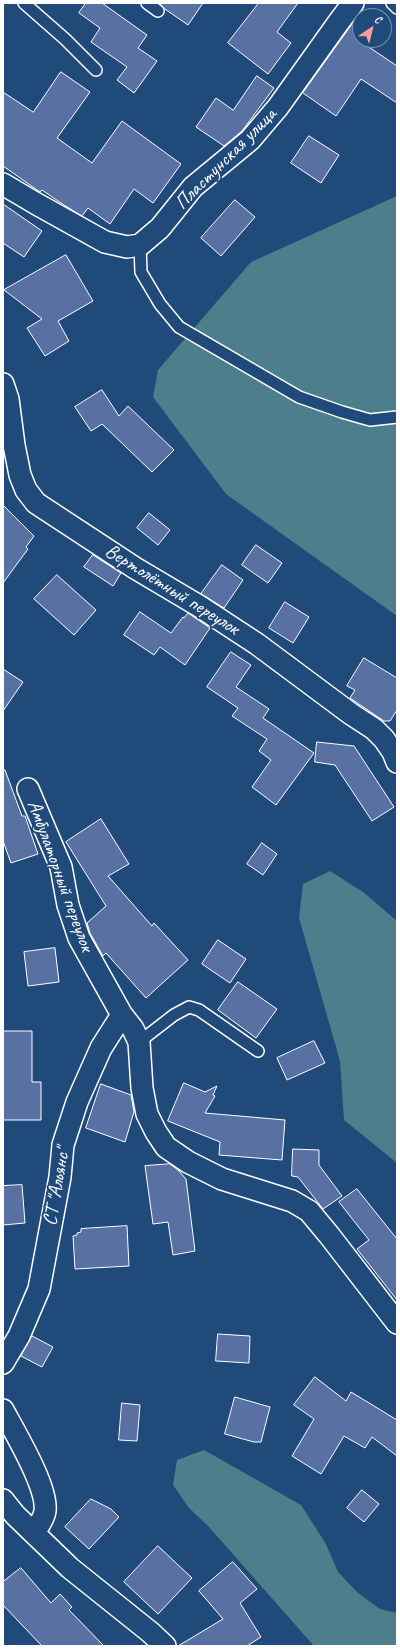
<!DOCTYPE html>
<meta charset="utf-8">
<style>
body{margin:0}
#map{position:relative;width:400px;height:1649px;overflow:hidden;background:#1f4a7a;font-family:Caveat,sans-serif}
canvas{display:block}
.frame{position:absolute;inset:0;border:4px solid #fff;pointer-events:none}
.north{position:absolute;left:352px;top:8px;width:40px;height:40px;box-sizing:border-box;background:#1f4a7a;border:1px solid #7992af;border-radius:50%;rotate:35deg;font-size:11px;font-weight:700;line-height:16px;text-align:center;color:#fff}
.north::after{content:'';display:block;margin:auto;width:14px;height:18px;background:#ff9aa2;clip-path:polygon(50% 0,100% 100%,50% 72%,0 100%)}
</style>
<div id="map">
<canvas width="400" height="1649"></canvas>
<div class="frame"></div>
<div class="north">С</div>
</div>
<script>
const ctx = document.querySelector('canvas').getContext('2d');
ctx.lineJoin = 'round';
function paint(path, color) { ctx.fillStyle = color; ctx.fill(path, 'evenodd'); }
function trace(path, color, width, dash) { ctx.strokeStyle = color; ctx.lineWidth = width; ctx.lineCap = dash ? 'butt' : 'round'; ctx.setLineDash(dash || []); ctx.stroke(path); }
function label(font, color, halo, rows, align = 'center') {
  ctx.font = font + ' Caveat,sans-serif'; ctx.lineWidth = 4; ctx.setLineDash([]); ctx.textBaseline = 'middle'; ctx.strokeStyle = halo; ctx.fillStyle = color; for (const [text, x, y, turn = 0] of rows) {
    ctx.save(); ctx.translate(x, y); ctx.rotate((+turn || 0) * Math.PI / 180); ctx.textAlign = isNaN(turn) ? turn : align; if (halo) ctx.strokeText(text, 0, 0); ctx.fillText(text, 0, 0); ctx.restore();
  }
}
const green = new Path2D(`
 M 397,196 L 397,616 L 226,494 L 153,397 L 158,370 L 251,262 Z
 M 330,871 L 363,892 L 397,921 L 397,1163 L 344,1120 L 340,1061 L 299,918 L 303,884 Z
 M 204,1450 L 301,1505 L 326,1544 L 338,1572 L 358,1593 L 380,1609 L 397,1613 L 397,1646 L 314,1646 L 209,1527 L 189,1508 L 173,1485 L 177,1460 Z`);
const building = new Path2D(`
 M 86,3 L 102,3 L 147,35 L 138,48 L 157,61 L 134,93 L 117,80 L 127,67 L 91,42 L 100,28 L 79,13 Z
 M 159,3 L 203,3 L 188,25 L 165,9 Z
 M 259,3 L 298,3 L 277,32 L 291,43 L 268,74 L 228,43 Z
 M 359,15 L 361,16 L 360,16 L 360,41 L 397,66 L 397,103 L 361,79 L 336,116 L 303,93 Z
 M 61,72 L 90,92 L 57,138 L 92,163 L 122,121 L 181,164 L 153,203 L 134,189 L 110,224 L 88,208 L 82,216 L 64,205 L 42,190 L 40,192 L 3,166 L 3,92 L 33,112 Z
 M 257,76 L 274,88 L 242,131 L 224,146 L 196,127 L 216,98 L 233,110 Z
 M 309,136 L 339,155 L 321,183 L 291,163 Z
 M 235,200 L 255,217 L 221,256 L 201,238 Z
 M 3,204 L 42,231 L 24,257 L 3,243 Z
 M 66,255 L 93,301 L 58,321 L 69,341 L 45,356 L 27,328 L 42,319 L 4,290 Z
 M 102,390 L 119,416 L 128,406 L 174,450 L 152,472 L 102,424 L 91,431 L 75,407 Z
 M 3,505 L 34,536 L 26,547 L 28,549 L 3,583 Z
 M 149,513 L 170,530 L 158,545 L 137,528 Z
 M 256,545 L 282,563 L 268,583 L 242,565 Z
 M 93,555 L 121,573 L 113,586 L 84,567 Z
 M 222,565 L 243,580 L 224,608 L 201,594 Z
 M 57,575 L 96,610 L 74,635 L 34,599 Z
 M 285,602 L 309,617 L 293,643 L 269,628 Z
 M 140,612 L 171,633 L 183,617 L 184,618 L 188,613 L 210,628 L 185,665 L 160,647 L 154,655 L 124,635 Z
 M 231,652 L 251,665 L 236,687 L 269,709 L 263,718 L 314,753 L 276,805 L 252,787 L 271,760 L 259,751 L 267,739 L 232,716 L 238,708 L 207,687 Z
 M 364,658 L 397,678 L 397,710 L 390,721 L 384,721 L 350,698 L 355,690 L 347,686 Z
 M 3,669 L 23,682 L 3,711 Z
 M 317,742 L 354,746 L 394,807 L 372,821 L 335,765 L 315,762 Z
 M 3,770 L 5,770 L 22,816 L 25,816 L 38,854 L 11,863 L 3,841 Z
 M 101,819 L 129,864 L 108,876 L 152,926 L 154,923 L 188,960 L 146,998 L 106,953 L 103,956 L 90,933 L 87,923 L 106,906 L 66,842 Z
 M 262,843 L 277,854 L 263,875 L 247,864 Z
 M 218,940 L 246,959 L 230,983 L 202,964 Z
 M 55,948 L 59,982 L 28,986 L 24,952 Z
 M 238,982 L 277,1009 L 256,1038 L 218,1010 Z
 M 3,1031 L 32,1031 L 32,1082 L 41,1082 L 41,1120 L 3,1120 Z
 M 314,1041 L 325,1063 L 287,1080 L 277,1058 Z
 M 184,1083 L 205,1092 L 217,1086 L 213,1095 L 215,1096 L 205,1113 L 285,1120 L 282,1160 L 219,1155 L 220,1142 L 168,1121 Z
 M 101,1084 L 131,1095 L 134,1112 L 125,1142 L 86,1128 Z
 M 293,1149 L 319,1150 L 319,1165 L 342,1196 L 323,1209 L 298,1177 L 292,1176 Z
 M 170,1164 L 178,1170 L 186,1179 L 195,1251 L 173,1255 L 168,1222 L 153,1224 L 145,1166 Z
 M 22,1185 L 25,1223 L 3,1225 L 3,1186 Z
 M 357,1189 L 397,1239 L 397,1300 L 357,1249 L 369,1240 L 339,1202 Z
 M 127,1226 L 129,1266 L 75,1269 L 73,1236 L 77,1235 L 77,1233 L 81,1232 L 81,1229 Z
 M 218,1334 L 250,1336 L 249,1363 L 216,1361 Z
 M 32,1336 L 53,1347 L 42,1367 L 21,1356 Z
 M 315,1377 L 346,1401 L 351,1392 L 397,1420 L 397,1456 L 372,1437 L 365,1448 L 344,1436 L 321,1474 L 292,1456 L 314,1419 L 294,1405 Z
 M 235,1397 L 270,1407 L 261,1442 L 254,1442 L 225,1434 Z
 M 122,1403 L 140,1405 L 137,1441 L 119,1440 Z
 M 362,1490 L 379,1504 L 364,1522 L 347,1508 Z
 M 91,1499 L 111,1509 L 119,1517 L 89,1549 L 65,1527 Z
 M 158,1546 L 192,1578 L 158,1614 L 124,1582 Z
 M 233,1562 L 257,1589 L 240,1603 L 261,1637 L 247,1646 L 178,1646 L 223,1619 L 199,1591 Z
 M 21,1568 L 51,1603 L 60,1594 L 72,1607 L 69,1610 L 104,1646 L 42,1646 L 3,1605 L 3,1582 Z`);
const lane = new Path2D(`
 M 24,3 L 65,39 L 96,70
 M 147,3 L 158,11
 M 392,3 L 397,8
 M 140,245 L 141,272 L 160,304 L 179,327 L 299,397 L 342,412 L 370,420 L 397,417
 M 139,1042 L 174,1015 L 189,1007 L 199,1010 L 258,1051`);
const street = new Path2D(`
 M 3,184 L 35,203 L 105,242 L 127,247 L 140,245 L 160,228 L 193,187 L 250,140 L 278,107 L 338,23 L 353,3
 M 3,384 L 8,399 L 14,445 L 20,475 L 26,490 L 36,503 L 135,568 L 199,606 L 257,644 L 351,714 L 374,729 L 384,739 L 393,752 L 397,762
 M 28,789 L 61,867 L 68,905 L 79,938 L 122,1015 L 133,1029 L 139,1042 L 142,1088 L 147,1114 L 156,1132 L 166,1147 L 188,1162 L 222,1179 L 292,1201 L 309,1211 L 329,1235 L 397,1323
 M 3,1363 L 19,1336 L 39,1289 L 60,1177 L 63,1145 L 77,1102 L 101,1048 L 122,1015
 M 3,1410 C 15,1433 48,1487 45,1511 C 44,1519 38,1526 34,1533
 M 3,1500 L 15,1515 L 70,1568 L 150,1632 L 165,1646`);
const streetNames = [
 ["Пластунская улица",226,159,-45],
 ["Вертолётный переулок",172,590,32],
 ["Амбулаторный переулок",60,876,70],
 ["СТ \"Альянс\"",57,1187,-80]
];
paint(green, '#4c7f8b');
paint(building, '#5871a2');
trace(building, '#fff', 1);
trace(lane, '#fff', 14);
trace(street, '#fff', 24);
trace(lane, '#1f4a7a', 11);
trace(street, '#1f4a7a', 21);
label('20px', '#fff', '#1f4a7a', streetNames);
</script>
